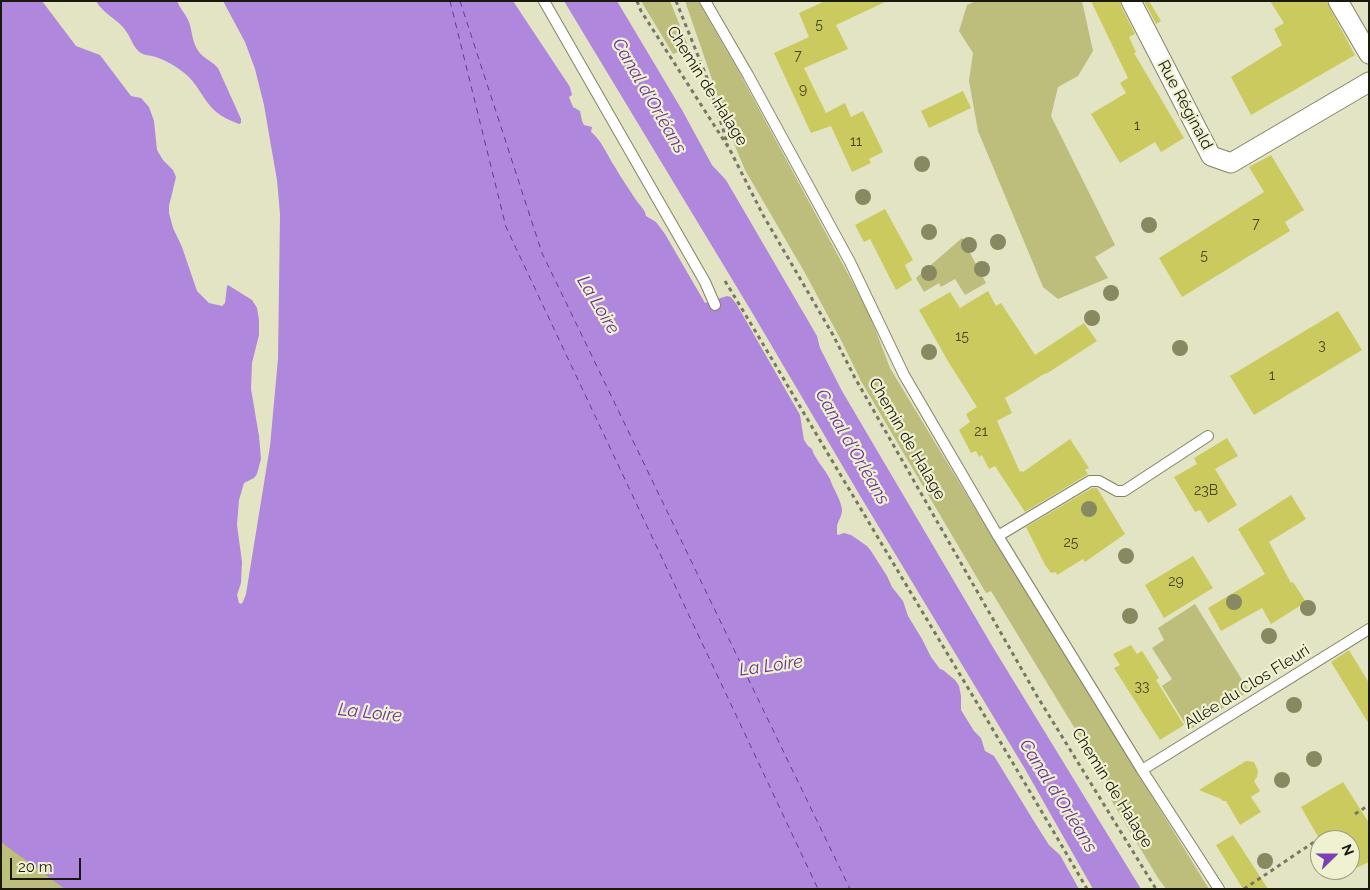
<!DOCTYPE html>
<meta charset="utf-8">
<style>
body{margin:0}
#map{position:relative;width:1370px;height:890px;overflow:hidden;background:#e3e4c4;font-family:Raleway,sans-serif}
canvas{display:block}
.frame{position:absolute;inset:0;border:2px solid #19190e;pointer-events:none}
.north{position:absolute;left:1310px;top:830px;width:50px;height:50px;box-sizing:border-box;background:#f0f1d1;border:1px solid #9a9b83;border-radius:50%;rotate:68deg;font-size:14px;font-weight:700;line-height:20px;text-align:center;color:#19190e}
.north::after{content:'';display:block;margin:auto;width:18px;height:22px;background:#7c3fb4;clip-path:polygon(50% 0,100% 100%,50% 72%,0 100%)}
.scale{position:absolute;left:10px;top:858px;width:71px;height:22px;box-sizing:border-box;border:2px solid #19190e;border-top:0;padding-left:6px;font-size:15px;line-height:18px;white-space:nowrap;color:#19190e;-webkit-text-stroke:4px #f0f1d1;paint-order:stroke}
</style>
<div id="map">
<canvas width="1370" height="890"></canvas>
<div class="frame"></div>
<div class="north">N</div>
<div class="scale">20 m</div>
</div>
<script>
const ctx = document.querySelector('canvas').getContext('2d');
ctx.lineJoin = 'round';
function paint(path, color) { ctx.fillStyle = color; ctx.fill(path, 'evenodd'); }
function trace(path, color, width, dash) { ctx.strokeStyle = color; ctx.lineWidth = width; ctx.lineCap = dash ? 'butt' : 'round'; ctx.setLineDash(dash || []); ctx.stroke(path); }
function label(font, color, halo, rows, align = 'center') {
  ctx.font = font + ' Raleway,sans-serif'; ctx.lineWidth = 4.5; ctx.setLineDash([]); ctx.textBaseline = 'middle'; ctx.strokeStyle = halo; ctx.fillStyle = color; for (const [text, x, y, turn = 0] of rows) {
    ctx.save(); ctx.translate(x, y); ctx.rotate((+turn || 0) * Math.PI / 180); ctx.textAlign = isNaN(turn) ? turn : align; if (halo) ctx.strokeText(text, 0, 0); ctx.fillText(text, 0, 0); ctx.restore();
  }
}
const green = new Path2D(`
 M 641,1 L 670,1 L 689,48 L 673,54 Z
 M 685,1 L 698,1 L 739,72 L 869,313 L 890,368 L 977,512 L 1209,889 L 1166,889 L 1158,878 L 1110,798 L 1113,791 L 991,591 L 986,593 L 861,381 L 842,342 L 805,273 L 745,170 L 735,146 Z
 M 976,1 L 1082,1 L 1093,51 L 1078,76 L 1058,87 L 1051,116 L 1115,245 L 1095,257 L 1108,278 L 1058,299 L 1043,287 L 978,131 L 969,81 L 973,53 L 959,31 L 967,5 Z
 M 962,238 L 986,283 L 965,295 L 955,279 L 941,287 L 939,283 L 924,292 L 916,278 Z
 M 1195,604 L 1249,691 L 1189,730 L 1162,686 L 1172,679 L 1152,648 L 1164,640 L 1158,628 Z
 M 1,780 L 136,889 L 1,889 Z`);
const water = new Path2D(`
 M 1,1 L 42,1 L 76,46 L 100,55 L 131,96 L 141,98 L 149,107 L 154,121 L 157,150 L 163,160 L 173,170 L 176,177 L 169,206 L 169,213 L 173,228 L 182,247 L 197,291 L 209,303 L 222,306 L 225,303 L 227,286 L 228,285 L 252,300 L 257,308 L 259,320 L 259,335 L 252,363 L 251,389 L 259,436 L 261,459 L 257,474 L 254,478 L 244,483 L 239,500 L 237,525 L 242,562 L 241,583 L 237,595 L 239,603 L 241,604 L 243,602 L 246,594 L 270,446 L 278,359 L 280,214 L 277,180 L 271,146 L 264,105 L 255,69 L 245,42 L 223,1 L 513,1 L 570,87 L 572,95 L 569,97 L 573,107 L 580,111 L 582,121 L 584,125 L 592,127 L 591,132 C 602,141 607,155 615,167 C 621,178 629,189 636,200 C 640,206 645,209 646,216 L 656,222 L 665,234 L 705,303 L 727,296 L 731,297 L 737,305 L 800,415 L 804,440 L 808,446 L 812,449 C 814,458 825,469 830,479 C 833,489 841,499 842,510 C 842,516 838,521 837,526 C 837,528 837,531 837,534 L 838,535 L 844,533 L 851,535 L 867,546 L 871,551 L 887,576 L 892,587 L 903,601 L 908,616 L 922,639 L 931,657 L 940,669 L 943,670 L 955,680 L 959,686 L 961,696 L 961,710 L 974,731 L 981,738 L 985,751 L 994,756 L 1035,823 L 1049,845 L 1060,855 L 1079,889 L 65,889 L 1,842 Z
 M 96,1 L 177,1 C 180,9 186,14 189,22 C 192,30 192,41 197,49 C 202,58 211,60 218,68 L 241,119 L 241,123 L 239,124 C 231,121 222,117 215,111 C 203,100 197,82 183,72 C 176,66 161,58 152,56 C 148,55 144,55 141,53 C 134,49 131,38 126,31 C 118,19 103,14 96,1 Z
 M 564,1 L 617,1 L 682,110 L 712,165 L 726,180 L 817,336 L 820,348 L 842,391 L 994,649 L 1141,889 L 1093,889 L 1025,769 L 862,499 L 750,309 Z`);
const ferry = new Path2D(`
 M 450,1 L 506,227 L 818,889
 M 460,1 L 542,253 L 850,889`);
const building = new Path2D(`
 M 825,1 L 887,1 L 836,25 L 848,49 L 804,68 L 826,113 L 845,103 L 851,117 L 863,111 L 877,139 L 883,152 L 869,159 L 871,163 L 852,172 L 831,126 L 811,133 L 774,53 L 809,37 L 799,13 Z
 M 1091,1 L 1120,1 L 1121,6 L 1135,34 L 1129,37 L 1136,52 L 1134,53 L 1184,138 L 1161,152 L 1155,142 L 1120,163 L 1091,114 L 1126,93 L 1120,83 L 1128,78 Z
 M 1144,1 L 1149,1 L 1161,21 L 1156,24 Z
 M 1270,1 L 1326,1 L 1355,55 L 1251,115 L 1231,77 L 1282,45 L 1274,29 L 1284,23 Z
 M 963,91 L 971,108 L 929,128 L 921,111 Z
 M 1271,155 L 1304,210 L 1285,222 L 1290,231 L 1182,297 L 1159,258 L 1264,192 L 1249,167 Z
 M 885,209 L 913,260 L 905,265 L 912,280 L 896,290 L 870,239 L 864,242 L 855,225 Z
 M 988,291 L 996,306 L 1001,303 L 1035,355 L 1084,323 L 1097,341 L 1046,374 L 1046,373 L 1005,398 L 1012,413 L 997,421 L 1020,472 L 1022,471 L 1023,472 L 1070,439 L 1089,468 L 1085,470 L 1088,474 L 1025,512 L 995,466 L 989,469 L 982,455 L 979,457 L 976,451 L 971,453 L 959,430 L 970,422 L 966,414 L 977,407 L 949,363 L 919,310 L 950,292 L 960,308 Z
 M 1338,311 L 1362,350 L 1254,415 L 1230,376 Z
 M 1227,438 L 1238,456 L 1215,469 L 1237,505 L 1208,523 L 1200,510 L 1195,512 L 1174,477 L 1197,464 L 1194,458 Z
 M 1092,488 L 1097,488 L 1125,534 L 1085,562 L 1083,559 L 1057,575 L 1056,572 L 1051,573 L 1045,565 L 1026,527 Z
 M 1291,495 L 1306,519 L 1269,542 L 1291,583 L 1293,582 L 1306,602 L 1271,624 L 1262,608 L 1221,631 L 1208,608 L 1265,574 L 1238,529 Z
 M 1193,556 L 1213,588 L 1164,618 L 1145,585 Z
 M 1131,645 L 1137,654 L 1142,651 L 1159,678 L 1156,680 L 1184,725 L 1160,740 L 1114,668 L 1120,665 L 1113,654 Z
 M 1349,650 L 1369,683 L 1369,724 L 1331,662 Z
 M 1246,761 L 1254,762 L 1258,771 L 1257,777 L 1254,781 L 1260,791 L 1251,797 L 1261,812 L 1240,825 L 1226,801 L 1223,801 L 1221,799 L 1199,790 Z
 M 1343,782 L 1369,823 L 1369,862 L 1347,872 L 1346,870 L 1350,870 L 1350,840 L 1331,840 L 1330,838 L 1328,840 L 1320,840 L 1301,807 Z
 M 1233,835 L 1268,889 L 1243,889 L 1216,845 Z`);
const path = new Path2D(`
 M 637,1 L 641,11 L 730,150 L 763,215 L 833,335 L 855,378 L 1037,696 L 1156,889
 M 676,1 L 707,78 L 728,145
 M 725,281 C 769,353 811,426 855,499 C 932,629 1011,758 1087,889
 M 1355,814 L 1369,805
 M 1244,889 L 1317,840`);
const lane = new Path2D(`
 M 544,1 L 705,282 L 715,305
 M 705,1 L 748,75 L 850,262 L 904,375 L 998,536 L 1142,770 L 1219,889
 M 998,536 L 1090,481 L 1099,481 L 1117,491 L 1124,491 L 1208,436
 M 1142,770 L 1369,629`);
const street = new Path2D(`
 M 1131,1 L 1211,156 L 1231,163 L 1369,82
 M 1338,1 L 1369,54`);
const trees = [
 [922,164],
 [863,197],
 [1149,225],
 [929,232],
 [998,242],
 [969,245],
 [982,269],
 [929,273],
 [1111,293],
 [1092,318],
 [1180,348],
 [929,352],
 [1089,509],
 [1126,556],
 [1234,602],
 [1308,608],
 [1130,616],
 [1269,636],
 [1294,705],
 [1314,759],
 [1282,780],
 [1265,861]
];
const numberNames = [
 ["5",819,25],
 ["7",798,56],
 ["9",803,90],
 ["1",1137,126],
 ["11",856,142],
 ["7",1256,224],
 ["5",1204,256],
 ["15",962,337],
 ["3",1322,346],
 ["1",1272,376],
 ["21",981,432],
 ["23B",1206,491],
 ["25",1071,543],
 ["29",1176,582],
 ["33",1142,687]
];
const streetNames = [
 ["Chemin de Halage",707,86,58],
 ["Rue Réginald",1185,105,62],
 ["Chemin de Halage",907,439,60],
 ["Allée du Clos Fleuri",1247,687,-32],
 ["Chemin de Halage",1112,788,58]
];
const waterNames = [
 ["Canal d'Orléans",649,96,60],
 ["La Loire",598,305,59],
 ["Canal d'Orléans",852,447,60],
 ["La Loire",771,666,-8],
 ["La Loire",370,713,6],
 ["Canal d'Orléans",1058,796,58]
];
paint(green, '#bdbd7c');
paint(water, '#af87dd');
trace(ferry, '#6a359a', 1, [6, 5]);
paint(building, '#cbca5f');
trace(lane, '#828366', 12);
trace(street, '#828366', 21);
trace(path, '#777763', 3, [4, 4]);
trace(lane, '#fff', 10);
trace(street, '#fff', 19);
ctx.fillStyle = '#888861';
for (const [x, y] of trees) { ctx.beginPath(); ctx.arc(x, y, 8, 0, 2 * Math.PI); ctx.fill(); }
label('14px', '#464522', null, numberNames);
label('16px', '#19190e', '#f0f1d1', streetNames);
label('italic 18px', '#6a359a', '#f0f1d1', waterNames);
</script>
